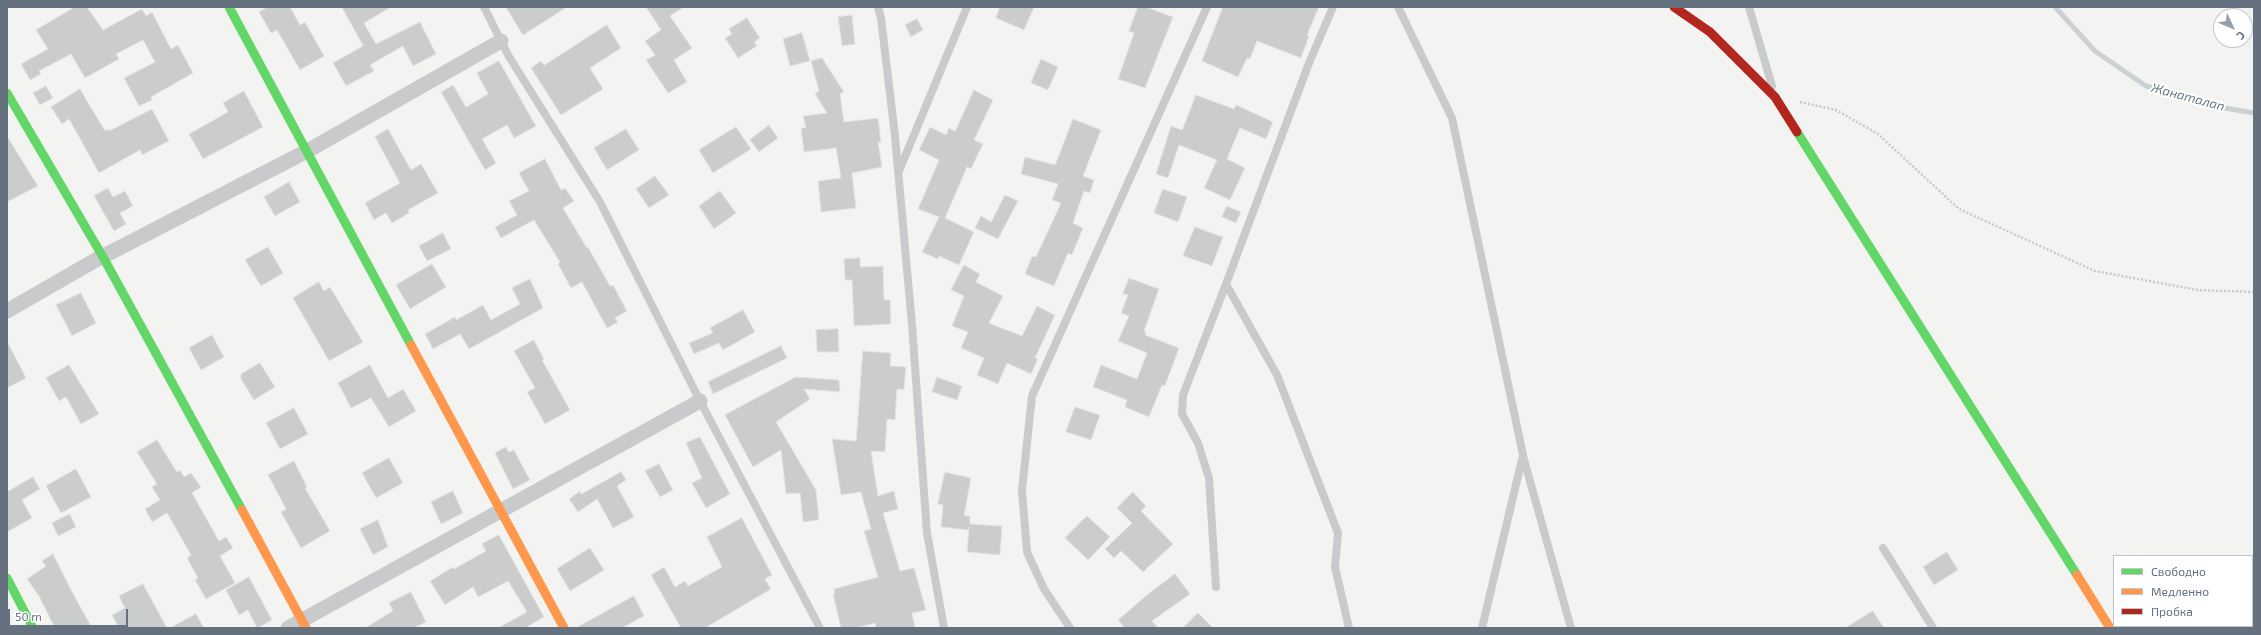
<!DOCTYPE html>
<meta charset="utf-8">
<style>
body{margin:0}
#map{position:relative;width:2261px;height:635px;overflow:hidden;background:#f3f4f2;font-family:"Exo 2",sans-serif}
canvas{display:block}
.frame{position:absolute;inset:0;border:8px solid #667180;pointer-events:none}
.legend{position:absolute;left:2113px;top:555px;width:140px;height:72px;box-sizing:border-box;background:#fff;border:1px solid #c2c6cc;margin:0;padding:5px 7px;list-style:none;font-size:12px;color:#667180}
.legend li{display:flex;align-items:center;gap:8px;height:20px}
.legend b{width:20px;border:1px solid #c2c6cc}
.north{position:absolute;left:2213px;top:8px;width:40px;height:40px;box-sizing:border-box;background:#fff;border:1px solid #c2c6cc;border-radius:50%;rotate:134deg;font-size:11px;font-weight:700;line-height:16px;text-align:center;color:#667180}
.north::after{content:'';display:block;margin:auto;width:14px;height:18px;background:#979fa8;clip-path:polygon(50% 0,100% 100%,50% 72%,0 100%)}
.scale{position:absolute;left:8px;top:609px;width:120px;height:18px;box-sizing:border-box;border:2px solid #667180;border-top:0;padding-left:5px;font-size:12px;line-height:14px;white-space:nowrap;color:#667180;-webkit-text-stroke:3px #fff;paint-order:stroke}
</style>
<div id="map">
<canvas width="2261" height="635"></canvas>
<div class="frame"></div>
<ul class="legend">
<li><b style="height:5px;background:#63d668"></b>Свободно</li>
<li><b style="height:5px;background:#ff974d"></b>Медленно</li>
<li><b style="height:5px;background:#b3261e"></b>Пробка</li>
</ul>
<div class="north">С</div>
<div class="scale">50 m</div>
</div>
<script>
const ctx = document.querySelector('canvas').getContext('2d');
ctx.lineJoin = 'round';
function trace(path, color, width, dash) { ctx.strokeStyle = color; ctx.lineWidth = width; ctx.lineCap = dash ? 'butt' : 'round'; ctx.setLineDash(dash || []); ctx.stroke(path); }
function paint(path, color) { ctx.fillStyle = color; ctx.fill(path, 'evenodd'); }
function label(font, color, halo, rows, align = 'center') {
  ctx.font = font + ' "Exo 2",sans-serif'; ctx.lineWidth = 4; ctx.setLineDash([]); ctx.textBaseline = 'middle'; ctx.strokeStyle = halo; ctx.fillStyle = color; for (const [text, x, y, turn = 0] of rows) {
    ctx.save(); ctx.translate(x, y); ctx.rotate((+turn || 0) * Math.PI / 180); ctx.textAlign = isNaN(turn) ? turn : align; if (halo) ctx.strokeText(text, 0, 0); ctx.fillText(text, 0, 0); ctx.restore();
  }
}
const stream = new Path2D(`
 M 2055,7 L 2095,51 L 2146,86 L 2219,107 L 2254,113`);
const building = new Path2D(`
 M 75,7 L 87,7 L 103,30 L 142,9 L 146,16 L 152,12 L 171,49 L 178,45 L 193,73 L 151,97 L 152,100 L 139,106 L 124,78 L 155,62 L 143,40 L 116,54 L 119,59 L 85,78 L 71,54 L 39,71 L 41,74 L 30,80 L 21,64 L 48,49 L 36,30 Z
 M 268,7 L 290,7 L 300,25 L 305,22 L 324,56 L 300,70 L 277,30 L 271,33 L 259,12 Z
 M 342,7 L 391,7 L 364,23 L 376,44 L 420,22 L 436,54 L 413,66 L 403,46 L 370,65 L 374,71 L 346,86 L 333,63 L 363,46 Z
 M 506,7 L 567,7 L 523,35 Z
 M 646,7 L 684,7 L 670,16 L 692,48 L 674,60 L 687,82 L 668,93 L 646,60 L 655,55 L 645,41 L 661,30 Z
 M 1000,7 L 1034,7 L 1024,30 L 996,18 Z
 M 1138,7 L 1146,7 L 1173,17 L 1145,88 L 1118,79 L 1134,33 L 1129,31 Z
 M 1223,7 L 1319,7 L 1307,35 L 1309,36 L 1301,58 L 1257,41 L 1250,59 L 1247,58 L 1238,77 L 1202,61 Z
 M 852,15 L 855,44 L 842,46 L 838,17 Z
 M 747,18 L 760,38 L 754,42 L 757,46 L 738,58 L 725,38 L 732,34 L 729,29 Z
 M 917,19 L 923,30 L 911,37 L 905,25 Z
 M 607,25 L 621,48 L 590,68 L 603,89 L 561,115 L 531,68 L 541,61 L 544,65 Z
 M 802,33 L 810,61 L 790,66 L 783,39 Z
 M 822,58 L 844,92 L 840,94 L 844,122 L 878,118 L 881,142 L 878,142 L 882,167 L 852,173 L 856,208 L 821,212 L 818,181 L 841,178 L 836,148 L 804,152 L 801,129 L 806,127 L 803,116 L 827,113 L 815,94 L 819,91 L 811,61 Z
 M 1041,59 L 1058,67 L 1048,90 L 1031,83 Z
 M 499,61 L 536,126 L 514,138 L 507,125 L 482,139 L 496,163 L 485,170 L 441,92 L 453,85 L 466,107 L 488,94 L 477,73 Z
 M 46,86 L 53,98 L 40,105 L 33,93 Z
 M 80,89 L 105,131 L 108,129 L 109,131 L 152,109 L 169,141 L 142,155 L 140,150 L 99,173 L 69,119 L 62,124 L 51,107 Z
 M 974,90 L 993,100 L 974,140 L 983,144 L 971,169 L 967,167 L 945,218 L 974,232 L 959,265 L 939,256 L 938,259 L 922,252 L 939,217 L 918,209 L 939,160 L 919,150 L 930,127 L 946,135 L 949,128 L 955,131 Z
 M 244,91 L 263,127 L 203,159 L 189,134 L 228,112 L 223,103 Z
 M 1196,95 L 1234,109 L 1236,105 L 1273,122 L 1266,139 L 1240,128 L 1227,159 L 1245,168 L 1230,200 L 1204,188 L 1217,160 L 1179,145 L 1168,178 L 1156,174 L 1171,126 L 1182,130 Z
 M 1073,119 L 1101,130 L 1083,176 L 1094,180 L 1090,193 L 1084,191 L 1073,223 L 1083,228 L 1072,255 L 1068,253 L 1054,286 L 1025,274 L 1032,256 L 1036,257 L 1061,203 L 1052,200 L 1058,184 L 1021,174 L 1025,157 L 1055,165 Z
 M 769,125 L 778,138 L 759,152 L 750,140 Z
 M 736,127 L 751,149 L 713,173 L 699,150 Z
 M 388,129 L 411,170 L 421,164 L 438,193 L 408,210 L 409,213 L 392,223 L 386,213 L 374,220 L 365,203 L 400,183 L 375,137 Z
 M 626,129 L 639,150 L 607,170 L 594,148 Z
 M 7,136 L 38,186 L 7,202 Z
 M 545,159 L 561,190 L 565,188 L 574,201 L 563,208 L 587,248 L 588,247 L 610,286 L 613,285 L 627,311 L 615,318 L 618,322 L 607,328 L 582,282 L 571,288 L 558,264 L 560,262 L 534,220 L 501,238 L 495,227 L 517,215 L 509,201 L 529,191 L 519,173 Z
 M 655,176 L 669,195 L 649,208 L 636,189 Z
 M 289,182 L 300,202 L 275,216 L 264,197 Z
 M 108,188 L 113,197 L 125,191 L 133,206 L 120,213 L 126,224 L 114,231 L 94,196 Z
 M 1163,189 L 1187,197 L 1178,222 L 1154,213 Z
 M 720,191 L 736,213 L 714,229 L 699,206 Z
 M 1005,195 L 1018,201 L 998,239 L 975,228 L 981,216 L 991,222 Z
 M 1227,206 L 1241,212 L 1236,223 L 1222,217 Z
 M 1195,227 L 1223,237 L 1212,266 L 1183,256 Z
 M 443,233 L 451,249 L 427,261 L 419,246 Z
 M 268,247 L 283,273 L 261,286 L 245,260 Z
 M 860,258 L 860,267 L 883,266 L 884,300 L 890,300 L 891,324 L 854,326 L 852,280 L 845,280 L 844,259 Z
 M 432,264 L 446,287 L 410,309 L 396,285 Z
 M 964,265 L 980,274 L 976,282 L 1003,296 L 989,323 L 1022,336 L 1037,306 L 1055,315 L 1035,358 L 1038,359 L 1031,374 L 1007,363 L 998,384 L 977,375 L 984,358 L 961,348 L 968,332 L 952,326 L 964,296 L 951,290 Z
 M 1129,278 L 1159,289 L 1144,331 L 1146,332 L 1145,335 L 1179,348 L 1165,386 L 1162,385 L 1149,417 L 1125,407 L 1127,400 L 1093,387 L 1101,365 L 1137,379 L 1147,353 L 1118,341 L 1129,316 L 1121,313 L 1128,295 L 1123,294 Z
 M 530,279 L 543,308 L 469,349 L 460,334 L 433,349 L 425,334 L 455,317 L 456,320 L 483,305 L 491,320 L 520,304 L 512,288 Z
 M 319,282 L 324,291 L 330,287 L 363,342 L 329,361 L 293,298 Z
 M 81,293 L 96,323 L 72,336 L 56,305 Z
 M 743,310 L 755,332 L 723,350 L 719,343 L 694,354 L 689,343 L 713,333 L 710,328 Z
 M 838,329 L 839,352 L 817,352 L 816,330 Z
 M 212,335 L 224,357 L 201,370 L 189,348 Z
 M 534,340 L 544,359 L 542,360 L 570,410 L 545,424 L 527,392 L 535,388 L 514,351 Z
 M 7,341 L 26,378 L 7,388 Z
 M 781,346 L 787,358 L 713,394 L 708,382 Z
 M 863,351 L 891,353 L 890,366 L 906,367 L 904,390 L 897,389 L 895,420 L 887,419 L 885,452 L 871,451 L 878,496 L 894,491 L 898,509 L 883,513 L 900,571 L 914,568 L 926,610 L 912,613 L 915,628 L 876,628 L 875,623 L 856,628 L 841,628 L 833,594 L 835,594 L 834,589 L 878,577 L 864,531 L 871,529 L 861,492 L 841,495 L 832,439 L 856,441 Z
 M 260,363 L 275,387 L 254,400 L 241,379 L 241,374 Z
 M 69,365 L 99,414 L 81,424 L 66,397 L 59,401 L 46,378 Z
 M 370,365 L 388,398 L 403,389 L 416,411 L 389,427 L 371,398 L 351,408 L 338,383 Z
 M 796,377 L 839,380 L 840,392 L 804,389 L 810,399 L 776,422 L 816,490 L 819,520 L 803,522 L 800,493 L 786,494 L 781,450 L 753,467 L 725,415 Z
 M 937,377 L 962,386 L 957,400 L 932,392 Z
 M 1075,407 L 1100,415 L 1091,440 L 1066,432 Z
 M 294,408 L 308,434 L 280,449 L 266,423 Z
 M 700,437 L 730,494 L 706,508 L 692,483 L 702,478 L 686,443 Z
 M 157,440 L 177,472 L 180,470 L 184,477 L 191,473 L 201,487 L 192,493 L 219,541 L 226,537 L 233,548 L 220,556 L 235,583 L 206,599 L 195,580 L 198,578 L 187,558 L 191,555 L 167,513 L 152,522 L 145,509 L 160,500 L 152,487 L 157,484 L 137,452 Z
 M 506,447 L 509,452 L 514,450 L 530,480 L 513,489 L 495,453 Z
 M 389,458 L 403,483 L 376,498 L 362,473 Z
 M 294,461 L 307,487 L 305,488 L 330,531 L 301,548 L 281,512 L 286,509 L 268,475 Z
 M 659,464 L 673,490 L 660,497 L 645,471 Z
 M 76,469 L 91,497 L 61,513 L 46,486 Z
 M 621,472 L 626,480 L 617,486 L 634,517 L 613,528 L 597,499 L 578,512 L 569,499 L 580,491 L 581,494 Z
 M 945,472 L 971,478 L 964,516 L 970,516 L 970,524 L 1002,526 L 1000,555 L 967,552 L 969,527 L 969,530 L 941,527 L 943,505 L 938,504 Z
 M 33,477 L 40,489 L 22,500 L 32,518 L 7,532 L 7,492 Z
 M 453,491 L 463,513 L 441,524 L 431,502 Z
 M 1133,492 L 1146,506 L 1141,511 L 1173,544 L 1143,572 L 1121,551 L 1114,558 L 1105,549 L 1132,523 L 1117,508 Z
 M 70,514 L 76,527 L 58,536 L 52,523 Z
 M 1087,516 L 1110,537 L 1088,560 L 1065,538 Z
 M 742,518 L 772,575 L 765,579 L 771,589 L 705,628 L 681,628 L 651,575 L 664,567 L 675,587 L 685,581 L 688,586 L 722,567 L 707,537 Z
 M 378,520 L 388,547 L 373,555 L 360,529 Z
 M 499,535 L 544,617 L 525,628 L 498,628 L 527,612 L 508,581 L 478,597 L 473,587 L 445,605 L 430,581 L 453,567 L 454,569 L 486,551 L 482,544 Z
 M 590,548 L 604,570 L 570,591 L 557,569 Z
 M 1947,552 L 1958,570 L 1934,585 L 1923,567 Z
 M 53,554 L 70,588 L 92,628 L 55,628 L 39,596 L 27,579 L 46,566 L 42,561 Z
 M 1175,574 L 1190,594 L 1152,621 L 1158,628 L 1125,628 L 1118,620 L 1147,595 Z
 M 249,577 L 272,620 L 257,628 L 248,610 L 239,615 L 226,590 Z
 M 143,584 L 167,628 L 119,628 L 112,615 L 125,608 L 119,596 Z
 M 411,592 L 426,622 L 414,628 L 365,628 L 393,611 L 389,603 Z
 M 634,596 L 644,616 L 622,628 L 576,628 Z
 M 1873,611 L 1884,628 L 1845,628 Z
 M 1198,613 L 1213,628 L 1183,628 Z
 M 196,614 L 204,628 L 170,628 Z`);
const path = new Path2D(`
 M 1800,102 L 1836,110 L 1878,134 L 1959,209 L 2095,271 L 2198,290 L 2254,292`);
const lane = new Path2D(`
 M 484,7 L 508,55 L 600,202 L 700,401 L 820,628
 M 878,7 L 881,18 L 895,136 L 912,325 L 927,533 L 944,628
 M 1333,7 L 1309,63 L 1226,284 L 1277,375 L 1338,533 L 1335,567 L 1349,628
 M 1398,7 L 1452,118 L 1523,455 L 1482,628
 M 1749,7 L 1772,86
 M 899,171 L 967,7
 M 1523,456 L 1571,628
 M 1883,548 L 1933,628
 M 1216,587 L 1209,478 L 1198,443 L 1182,414 L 1183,395 L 1226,284
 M 1070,628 L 1044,589 L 1027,552 L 1022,490 L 1032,396 L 1207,7`);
const street = new Path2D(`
 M 7,311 L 94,261 L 309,150 L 501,41
 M 288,628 L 700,401`);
const fast = new Path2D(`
 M 229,7 L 411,345
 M 7,93 L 103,257 L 242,510
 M 1797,132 L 2077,575
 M 7,578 L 33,628`);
const slow = new Path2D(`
 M 411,345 L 564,628
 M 242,510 L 306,628
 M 2077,575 L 2110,628`);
const jam = new Path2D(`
 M 1674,7 L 1710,32 L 1775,97 L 1797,132`);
const waterNames = [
 ["Жанаталап",2188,97,15]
];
trace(stream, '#cad0d3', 5);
paint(building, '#cbcdcd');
trace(building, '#e2e3e2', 1);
trace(path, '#c7c8c8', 2.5, [2, 2]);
trace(lane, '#c9cacc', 8);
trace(street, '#c9cacc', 15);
trace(fast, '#63d668', 9);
trace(slow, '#ff974d', 9);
trace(jam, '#b3261e', 9);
label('italic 13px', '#667884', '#fff', waterNames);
</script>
